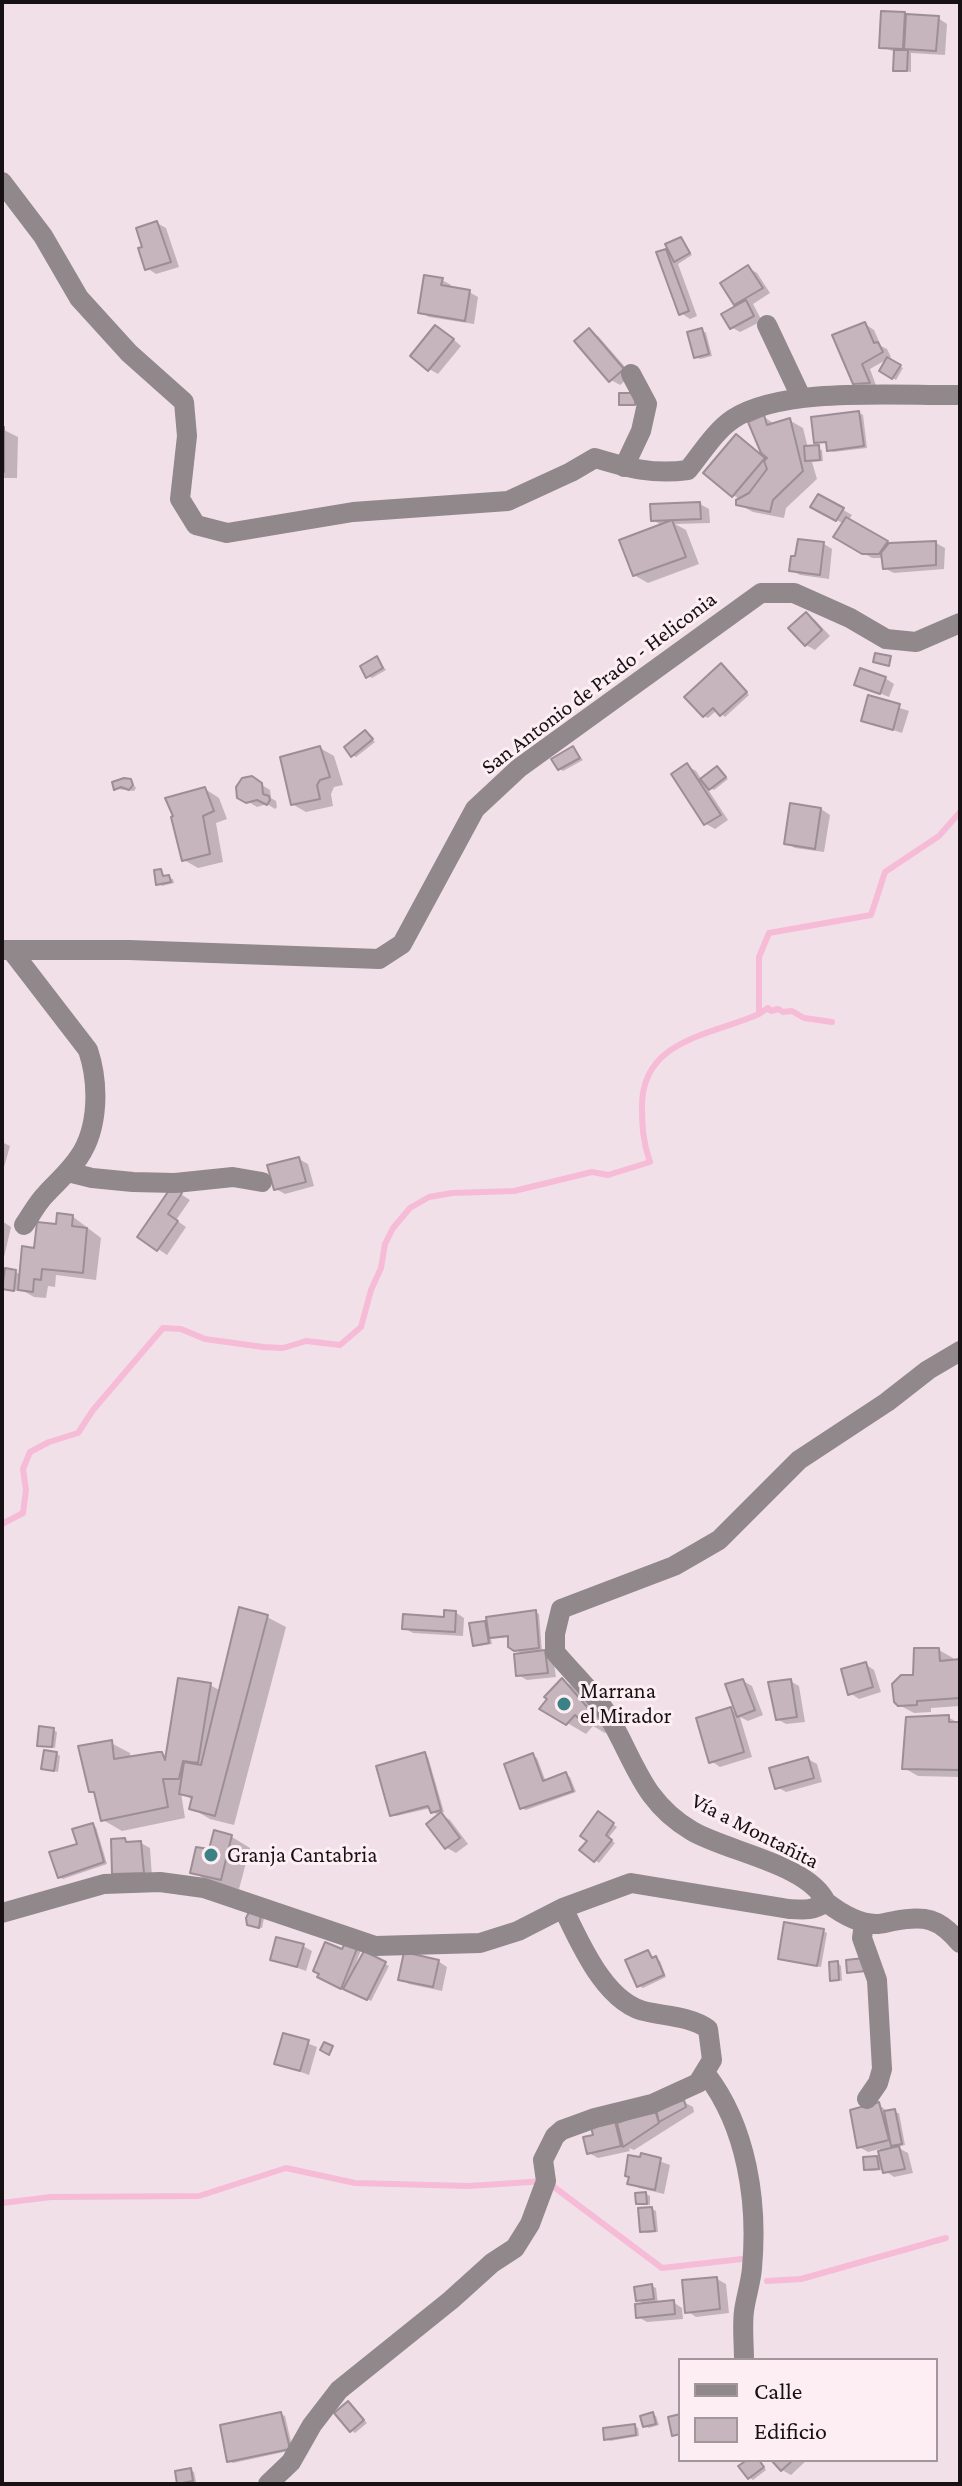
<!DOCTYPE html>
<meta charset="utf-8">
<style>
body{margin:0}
#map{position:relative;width:962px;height:2486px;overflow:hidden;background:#f2e0e8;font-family:"Crimson Pro",serif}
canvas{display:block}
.frame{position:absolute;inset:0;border:4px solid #171114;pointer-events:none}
.legend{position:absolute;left:678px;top:2358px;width:260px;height:104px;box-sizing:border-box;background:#fdeef4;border:2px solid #a1969a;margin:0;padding:10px 14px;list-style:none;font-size:24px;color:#171114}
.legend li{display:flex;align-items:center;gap:16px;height:40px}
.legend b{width:40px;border:2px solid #a1969a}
</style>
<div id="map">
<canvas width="962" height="2486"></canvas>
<div class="frame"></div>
<ul class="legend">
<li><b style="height:10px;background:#90888b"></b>Calle</li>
<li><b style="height:22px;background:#c6b5bc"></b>Edificio</li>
</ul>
</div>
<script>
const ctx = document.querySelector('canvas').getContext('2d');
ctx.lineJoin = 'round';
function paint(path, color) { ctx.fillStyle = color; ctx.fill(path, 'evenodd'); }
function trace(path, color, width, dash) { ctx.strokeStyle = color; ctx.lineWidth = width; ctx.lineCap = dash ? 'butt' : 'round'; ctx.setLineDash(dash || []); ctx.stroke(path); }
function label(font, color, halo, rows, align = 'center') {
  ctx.font = font + ' "Crimson Pro",serif'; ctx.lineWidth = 6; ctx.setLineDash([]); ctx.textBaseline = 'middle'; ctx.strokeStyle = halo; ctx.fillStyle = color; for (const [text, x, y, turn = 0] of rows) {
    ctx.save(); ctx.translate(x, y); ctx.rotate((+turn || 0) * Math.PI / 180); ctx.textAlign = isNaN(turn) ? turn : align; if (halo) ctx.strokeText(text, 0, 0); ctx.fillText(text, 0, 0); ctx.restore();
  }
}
const shadow = new Path2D(`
 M 904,14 L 938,18 L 947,24 L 945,55 L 911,53 L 911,72 L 895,70 L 896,52 L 881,47 Z
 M 157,223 L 166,228 L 179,267 L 156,274 L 147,268 Z
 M 680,239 L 692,255 L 678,264 L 697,316 L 690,319 L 681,313 L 666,251 L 673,255 Z
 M 748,268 L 757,273 L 770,293 L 753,304 L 762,321 L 740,332 L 731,327 L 737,307 L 723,283 Z
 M 442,280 L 451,285 L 450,289 L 469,292 L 478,297 L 474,324 L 429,317 L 420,312 Z
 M 865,324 L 874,330 L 881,346 L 887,349 L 891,357 L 870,369 L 877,388 L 864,388 L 855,382 Z
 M 702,330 L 706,333 L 712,356 L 700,359 L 696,357 Z
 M 589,331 L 598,336 L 632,375 L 620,385 L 611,380 Z
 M 445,332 L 461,346 L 438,374 L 429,369 Z
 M 888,360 L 903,368 L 896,380 L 881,371 Z
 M 859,413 L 863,415 L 867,448 L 833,452 L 829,450 L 828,443 L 816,442 Z
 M 764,417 L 776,425 L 789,420 L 803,428 L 808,448 L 822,450 L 823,461 L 812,462 L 817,479 L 786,508 L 784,518 L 753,512 L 738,504 L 741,500 L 733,495 L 736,437 L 765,457 L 751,423 Z
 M 2,429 L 18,437 L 17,478 L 2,478 Z
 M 819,496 L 852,515 L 848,521 L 891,545 L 936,543 L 945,548 L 944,569 L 894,573 L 884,568 L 884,558 L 872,558 L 836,537 L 844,524 L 813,507 Z
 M 700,504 L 709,509 L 710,523 L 675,524 L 686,530 L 699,564 L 648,583 L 634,575 L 663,526 L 653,520 Z
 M 824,544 L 832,549 L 829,579 L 800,575 L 791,570 Z
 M 806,615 L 815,620 L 830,636 L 815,650 L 806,645 Z
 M 377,659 L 386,670 L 372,678 L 368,676 Z
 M 725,668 L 749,695 L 725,717 L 717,710 L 708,718 L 704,716 Z
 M 885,678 L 894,684 L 889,697 L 857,684 Z
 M 870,698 L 909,711 L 902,733 L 863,720 Z
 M 365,732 L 375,742 L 356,757 L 352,755 Z
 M 320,748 L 334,756 L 343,785 L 334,787 L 331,794 L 333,806 L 306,812 L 292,804 Z
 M 573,748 L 583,760 L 563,771 L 560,769 Z
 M 687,766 L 696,771 L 702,780 L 717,769 L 728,779 L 714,790 L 705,785 L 728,820 L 715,829 L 706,824 Z
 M 251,778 L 270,790 L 271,798 L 276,801 L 277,807 L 275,809 L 267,804 L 257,807 L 239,796 Z
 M 131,781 L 136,788 L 134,791 L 116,789 Z
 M 205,789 L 219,798 L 227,819 L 216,823 L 223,862 L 198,868 L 184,860 Z
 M 821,809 L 830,815 L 824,852 L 795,848 L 786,843 Z
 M 161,871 L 166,878 L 173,879 L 174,883 L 162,886 L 158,883 Z
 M 2,1142 L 10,1146 L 2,1174 Z
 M 299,1159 L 308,1164 L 314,1186 L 285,1194 L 276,1189 Z
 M 173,1189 L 190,1200 L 176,1220 L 186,1227 L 167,1255 L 139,1236 Z
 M 72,1216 L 101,1238 L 96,1280 L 56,1275 L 55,1287 L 48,1286 L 46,1298 L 34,1297 L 18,1288 L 17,1291 L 4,1288 L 2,1272 L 6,1274 L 16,1272 L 21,1275 L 36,1250 L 58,1226 Z
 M 2,1221 L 11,1227 L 2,1266 Z
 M 455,1612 L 464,1618 L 463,1636 L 413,1633 L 404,1628 L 445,1619 Z
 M 535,1612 L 539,1614 L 542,1652 L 553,1657 L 556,1677 L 527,1680 L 518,1675 L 524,1655 L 510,1646 L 510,1637 L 491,1639 L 492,1644 L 479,1646 L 475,1644 L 472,1625 Z
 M 267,1617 L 286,1627 L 234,1825 L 210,1819 L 191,1808 L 193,1800 L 181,1793 L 185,1818 L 122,1831 L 103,1820 L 97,1794 L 90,1791 L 111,1743 L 130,1753 L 131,1759 L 162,1754 L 168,1758 L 210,1685 L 221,1691 Z
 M 939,1650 L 953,1658 L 953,1662 L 960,1661 L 960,1706 L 931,1708 L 931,1712 L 914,1713 L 899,1705 L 915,1677 Z
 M 865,1664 L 874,1670 L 881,1692 L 859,1699 L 850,1693 Z
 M 562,1680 L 581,1691 L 612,1726 L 605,1733 L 593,1726 L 586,1734 L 542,1708 Z
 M 743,1681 L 752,1686 L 763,1715 L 748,1721 L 740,1717 L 752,1757 L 720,1767 L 711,1761 L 731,1710 L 738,1714 Z
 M 790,1681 L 799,1686 L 805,1722 L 786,1724 L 777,1719 Z
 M 948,1717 L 960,1724 L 960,1777 L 918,1776 L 904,1768 Z
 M 53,1730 L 57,1732 L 55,1748 L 39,1745 Z
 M 57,1754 L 60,1756 L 58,1772 L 43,1768 Z
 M 424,1755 L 428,1757 L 444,1812 L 436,1814 L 431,1808 L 396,1816 L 392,1814 Z
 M 533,1756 L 537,1758 L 546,1782 L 566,1775 L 570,1777 L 576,1792 L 526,1810 L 522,1808 Z
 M 808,1759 L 817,1764 L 822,1782 L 786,1792 L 777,1787 Z
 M 599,1814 L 617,1827 L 608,1838 L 615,1843 L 599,1863 L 582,1850 L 589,1840 Z
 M 442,1815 L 450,1820 L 468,1844 L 456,1853 L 447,1848 Z
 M 92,1825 L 96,1827 L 107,1864 L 63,1879 L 59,1877 Z
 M 216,1833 L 232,1837 L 250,1848 L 239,1889 L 211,1883 L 193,1872 L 211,1852 Z
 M 113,1841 L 141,1843 L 150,1848 L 152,1877 L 123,1878 Z
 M 260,1916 L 264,1918 L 262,1928 L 253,1926 Z
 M 823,1931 L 827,1933 L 821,1967 L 780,1958 Z
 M 347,1944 L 361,1950 L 353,1971 L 355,1972 L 365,1954 L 389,1966 L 371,2001 L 323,1978 Z
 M 303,1946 L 312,1951 L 306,1971 L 272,1959 Z
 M 648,1952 L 654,1959 L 660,1961 L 666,1977 L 643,1988 L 639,1986 Z
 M 438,1961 L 447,1967 L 442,1991 L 409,1984 L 400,1979 Z
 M 838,1963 L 841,1966 L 842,1981 L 832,1979 Z
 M 285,2035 L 317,2047 L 309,2075 L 276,2063 Z
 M 684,2102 L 693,2107 L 694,2112 L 634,2150 L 629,2148 L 630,2151 L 598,2158 L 589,2153 L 595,2136 L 615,2124 L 618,2125 Z
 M 878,2104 L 888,2112 L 899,2113 L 905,2145 L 897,2147 L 908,2153 L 913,2173 L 894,2177 L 884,2170 L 870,2171 L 866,2169 L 877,2158 L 882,2161 L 880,2149 L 868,2152 L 859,2147 Z
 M 643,2155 L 670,2165 L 664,2194 L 639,2188 L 630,2183 Z
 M 646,2194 L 650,2196 L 650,2205 L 638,2203 Z
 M 652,2209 L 656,2211 L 658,2232 L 646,2233 L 642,2231 Z
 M 717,2279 L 726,2284 L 729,2313 L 696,2317 L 687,2311 Z
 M 652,2286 L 656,2288 L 658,2304 L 673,2302 L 682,2308 L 683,2319 L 647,2322 L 638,2317 L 646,2305 L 638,2300 Z
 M 349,2404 L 367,2423 L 355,2433 L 351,2430 Z
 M 281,2414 L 285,2416 L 293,2450 L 233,2463 L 229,2461 Z
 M 653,2414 L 656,2416 L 659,2425 L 649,2428 L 645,2426 Z
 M 634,2426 L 638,2428 L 639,2436 L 610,2441 L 606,2438 Z
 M 750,2460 L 759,2460 L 766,2470 L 753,2480 L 749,2477 Z
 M 774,2460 L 807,2460 L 791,2475 L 782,2470 Z
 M 190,2470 L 194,2472 L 196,2482 L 179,2482 Z`);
const stream = new Path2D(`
 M 759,1014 L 768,1008 L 771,1011 L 778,1009 L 783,1012 L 792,1011 L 804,1018 L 832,1022
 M 2,1524 L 23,1513 L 26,1490 L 23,1469 L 30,1452 L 49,1442 L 78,1433 L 93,1410 L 163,1328 L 181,1329 L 205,1339 L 263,1347 L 283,1348 L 306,1341 L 340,1345 L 361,1327 L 371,1290 L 381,1268 L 385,1244 L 393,1228 L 410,1208 L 429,1197 L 452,1193 L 514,1191 L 592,1172 L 608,1175 L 650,1162 C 643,1142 642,1127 642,1106 C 642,1039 712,1035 759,1014 L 759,957 L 769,933 L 871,915 L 885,872 L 939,836 L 960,812
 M 2,2203 L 51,2197 L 199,2196 L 286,2168 L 355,2183 L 468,2186 L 546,2181 L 662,2268 L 742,2259
 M 767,2281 L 801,2279 L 946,2238`);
const building = new Path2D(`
 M 881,11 L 905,12 L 903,49 L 879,48 Z
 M 906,14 L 939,16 L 936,51 L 904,49 Z
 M 894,50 L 908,50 L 907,71 L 893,71 Z
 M 157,221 L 171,262 L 145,270 L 138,248 L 142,247 L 136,228 Z
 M 681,237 L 690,253 L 674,262 L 665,244 Z
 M 666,249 L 689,311 L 679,315 L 656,252 Z
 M 748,265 L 763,288 L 734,305 L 720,283 Z
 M 424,275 L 443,278 L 441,285 L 470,290 L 465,321 L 418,313 Z
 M 746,300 L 754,316 L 730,329 L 721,314 Z
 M 865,322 L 874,343 L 878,342 L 883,352 L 862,364 L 870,383 L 853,384 L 832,335 Z
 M 435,325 L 454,339 L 428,371 L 410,356 Z
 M 589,328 L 624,369 L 609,382 L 574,341 Z
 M 702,328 L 709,354 L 694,358 L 687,332 Z
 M 887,357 L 901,365 L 892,379 L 879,371 Z
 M 619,393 L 635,393 L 635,405 L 619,405 Z
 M 859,411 L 864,446 L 827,451 L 826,442 L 814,443 L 811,417 Z
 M 764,415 L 767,425 L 790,418 L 803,471 L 773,500 L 770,512 L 736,505 L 736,500 L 749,493 L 767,469 L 764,461 L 767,458 L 761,453 L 748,422 Z
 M 2,427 L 4,427 L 4,472 L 2,471 Z
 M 736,434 L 765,458 L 732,497 L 703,473 Z
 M 819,445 L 820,460 L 805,461 L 804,446 Z
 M 818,494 L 844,508 L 836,521 L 810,507 Z
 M 700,502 L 701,519 L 651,521 L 650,504 Z
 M 846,517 L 888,541 L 879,554 L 862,554 L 833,537 Z
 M 672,520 L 686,557 L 633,576 L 619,540 Z
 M 798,539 L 824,542 L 820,575 L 789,571 L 791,556 L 795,556 Z
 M 936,541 L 936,565 L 883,569 L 881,553 L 889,543 Z
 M 806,612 L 822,630 L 805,646 L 788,628 Z
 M 875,653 L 891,656 L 889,666 L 873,662 Z
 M 377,656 L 383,668 L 366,678 L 360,666 Z
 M 721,663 L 747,692 L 720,716 L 713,708 L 703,717 L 684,697 Z
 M 860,668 L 886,677 L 880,694 L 854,685 Z
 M 868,695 L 900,704 L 893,730 L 861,721 Z
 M 365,730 L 373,739 L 351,757 L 344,747 Z
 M 320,746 L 330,777 L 320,780 L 317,785 L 320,799 L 291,805 L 280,757 Z
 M 573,746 L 580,758 L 558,770 L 551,759 Z
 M 687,763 L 721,815 L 704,825 L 671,774 Z
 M 717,766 L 726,777 L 709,790 L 700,779 Z
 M 252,776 L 262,783 L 263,794 L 269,796 L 270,800 L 267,805 L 257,800 L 246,803 L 237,798 L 236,787 L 242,778 Z
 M 124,778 L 131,779 L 133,785 L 129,790 L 121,787 L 114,790 L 112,782 Z
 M 205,787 L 214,811 L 203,816 L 210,854 L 182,861 L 171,817 L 173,816 L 165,798 Z
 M 790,803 L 821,808 L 815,849 L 784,844 Z
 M 161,869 L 163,876 L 169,875 L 171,882 L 156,885 L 154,870 Z
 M 299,1157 L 306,1182 L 274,1190 L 267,1165 Z
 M 172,1186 L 182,1193 L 168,1214 L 178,1221 L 157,1251 L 137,1237 Z
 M 57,1213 L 73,1215 L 72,1226 L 87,1228 L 83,1273 L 42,1269 L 41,1280 L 34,1279 L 33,1292 L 18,1290 L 22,1246 L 34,1248 L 37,1222 L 56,1224 Z
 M 5,1268 L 16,1270 L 14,1291 L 2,1289 Z
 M 239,1607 L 268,1615 L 215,1816 L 189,1809 L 192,1797 L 179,1794 L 184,1762 L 201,1765 Z
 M 444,1610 L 456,1611 L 455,1632 L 402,1629 L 403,1614 L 444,1617 Z
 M 536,1610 L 539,1648 L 514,1651 L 508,1647 L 508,1636 L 489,1638 L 486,1617 Z
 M 485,1621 L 489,1643 L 473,1646 L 469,1623 Z
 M 914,1648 L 939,1648 L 940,1661 L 960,1659 L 960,1698 L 917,1701 L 917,1705 L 898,1706 L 894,1702 L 892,1684 L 901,1675 L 913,1675 Z
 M 545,1650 L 548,1673 L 516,1676 L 514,1654 Z
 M 866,1662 L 873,1687 L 848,1695 L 841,1669 Z
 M 178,1678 L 211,1683 L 198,1763 L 183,1761 L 179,1779 L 163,1779 L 168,1807 L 101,1821 L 94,1792 L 89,1792 L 78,1746 L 112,1740 L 114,1759 L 158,1752 L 162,1752 L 165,1760 Z
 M 562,1678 L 594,1715 L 585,1724 L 575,1715 L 566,1725 L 539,1709 L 547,1699 L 544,1697 Z
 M 743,1679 L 755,1710 L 737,1717 L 725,1684 Z
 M 791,1679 L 797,1717 L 776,1720 L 768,1682 Z
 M 731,1707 L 744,1752 L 709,1763 L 696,1718 Z
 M 949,1715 L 949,1722 L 960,1722 L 960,1770 L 902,1769 L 906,1717 Z
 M 39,1726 L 54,1728 L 52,1747 L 37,1746 Z
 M 44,1750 L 57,1752 L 54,1771 L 41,1769 Z
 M 425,1752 L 441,1810 L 431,1813 L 428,1806 L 390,1816 L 376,1766 Z
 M 533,1753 L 543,1781 L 566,1772 L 573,1791 L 520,1809 L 504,1764 Z
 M 808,1757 L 814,1778 L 775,1789 L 769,1768 Z
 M 598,1811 L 614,1823 L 606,1835 L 612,1840 L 594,1862 L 579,1850 L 587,1841 L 580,1836 Z
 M 441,1812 L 460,1838 L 445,1849 L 426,1824 Z
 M 93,1823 L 104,1862 L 58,1878 L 49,1852 L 77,1844 L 72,1829 Z
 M 214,1830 L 232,1835 L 221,1880 L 190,1873 L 196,1847 L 209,1849 Z
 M 125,1838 L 126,1842 L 141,1841 L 144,1873 L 112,1874 L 111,1839 Z
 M 249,1912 L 261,1914 L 259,1928 L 247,1925 L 246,1918 Z
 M 784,1922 L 824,1929 L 817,1966 L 778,1959 Z
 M 276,1937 L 304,1944 L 297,1967 L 270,1960 Z
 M 346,1941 L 358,1946 L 341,1989 L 317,1977 L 319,1974 L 313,1971 L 325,1942 L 342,1949 Z
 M 648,1950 L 652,1958 L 656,1956 L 664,1975 L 637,1987 L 625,1960 Z
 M 364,1951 L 386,1962 L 367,2000 L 343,1989 Z
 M 404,1952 L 439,1960 L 433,1987 L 398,1980 Z
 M 864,1958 L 866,1971 L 847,1973 L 846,1960 Z
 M 838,1961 L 839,1980 L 830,1981 L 829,1962 Z
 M 283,2033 L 309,2040 L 300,2071 L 274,2064 Z
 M 324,2042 L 333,2046 L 329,2055 L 320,2050 Z
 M 684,2100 L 686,2107 L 659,2122 L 656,2110 Z
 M 879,2102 L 889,2140 L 857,2148 L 850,2110 Z
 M 895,2109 L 902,2144 L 891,2146 L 884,2111 Z
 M 655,2110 L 659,2123 L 623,2147 L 617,2123 Z
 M 615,2121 L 621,2146 L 587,2154 L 583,2137 L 593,2135 L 591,2127 Z
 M 899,2146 L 905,2169 L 883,2173 L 878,2151 Z
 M 641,2153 L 661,2158 L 655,2190 L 627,2184 L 629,2177 L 625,2176 L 628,2155 L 640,2157 Z
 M 877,2156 L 879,2169 L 864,2170 L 863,2157 Z
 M 646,2192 L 647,2204 L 636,2204 L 635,2193 Z
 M 652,2207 L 655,2231 L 640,2232 L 638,2208 Z
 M 717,2277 L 720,2309 L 685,2313 L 682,2280 Z
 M 652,2284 L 654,2299 L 636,2301 L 634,2287 Z
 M 674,2300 L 675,2314 L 636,2318 L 635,2304 Z
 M 348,2401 L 364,2420 L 350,2432 L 334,2413 Z
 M 281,2412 L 290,2449 L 227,2462 L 220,2425 Z
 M 653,2412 L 656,2424 L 643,2427 L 640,2416 Z
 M 680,2414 L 680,2434 L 672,2436 L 668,2417 Z
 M 635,2424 L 636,2435 L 604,2440 L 603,2428 Z
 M 747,2460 L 759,2460 L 764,2467 L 748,2479 L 738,2466 Z
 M 771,2460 L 793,2460 L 781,2471 Z
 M 191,2468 L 193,2481 L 177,2484 L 175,2471 Z`);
const minor = new Path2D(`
 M 2,182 L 43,236 L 79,298 L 129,353 L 184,402 L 187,436 L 180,499 L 196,525 L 227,533 L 353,512 L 508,501 L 571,472 L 595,458 C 628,468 653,475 688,470 C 701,454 716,430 733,419 C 783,386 899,396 960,395
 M 767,325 L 801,397
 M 624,467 L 641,431 L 647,404 L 631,374
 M 2,950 L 129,950 L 379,959 L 402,944 L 475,809 L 519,768 L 761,593 L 794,593 L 850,618 L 886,639 L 916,642 L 960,623
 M 11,950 L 88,1050 C 99,1083 99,1128 79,1157 C 70,1171 57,1182 46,1194 C 37,1203 31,1215 24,1225
 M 68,1172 L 92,1178 L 133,1182 L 175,1183 L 233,1177 L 262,1182
 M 826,1902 C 839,1912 858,1924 876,1924 C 882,1924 888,1922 894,1921 C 925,1915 939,1918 960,1943
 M 2,1913 L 104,1884 L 160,1882 L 204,1888 L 375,1946 L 480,1943 L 518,1931 L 563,1908 L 631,1883 L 789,1909 C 804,1910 813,1911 826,1902 C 808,1864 728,1852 692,1831 C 643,1802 636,1764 610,1719 C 596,1694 573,1674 555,1652 L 555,1634 L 561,1609 L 674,1566 L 719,1540 L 799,1460 L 887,1402 L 928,1370 L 960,1351
 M 864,1923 L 862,1938 L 877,1980 L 882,2069 L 878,2083 L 867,2099
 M 706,2074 C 747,2127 758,2202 752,2268 C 751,2282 746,2296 744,2311 C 742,2326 744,2344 744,2360
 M 268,2484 L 291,2462 L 312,2425 L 339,2390 L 451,2300 L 492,2263 L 515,2248 L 530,2224 L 546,2181 L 543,2160 L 555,2136 L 562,2130 L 595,2118 L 652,2104 L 698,2083 L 712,2060 L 708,2029 C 692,2017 667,2016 648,2012 C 606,2005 580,1943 563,1908`);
const markers = [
 [564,1704,8,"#3a8286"],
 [211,1855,8,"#3a8286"]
];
const streetNames = [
 ["San Antonio de Prado - Heliconia",599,683,-37],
 ["Vía a Montañita",755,1831,27]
];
const poiNames = [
 ["Marrana",580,1691],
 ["el Mirador",580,1716],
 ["Granja Cantabria",227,1855]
];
paint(shadow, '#0003');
trace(stream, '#f6bbd6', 6);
paint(building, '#c6b5bc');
trace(building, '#9d8d94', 2);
trace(minor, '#90888b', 20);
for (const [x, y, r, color] of markers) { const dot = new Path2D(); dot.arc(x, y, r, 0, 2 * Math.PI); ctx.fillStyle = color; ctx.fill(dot); trace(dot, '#fdeef4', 3); }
label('22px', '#171114', '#fdeef4', streetNames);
label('22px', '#171114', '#fdeef4', poiNames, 'left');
</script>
